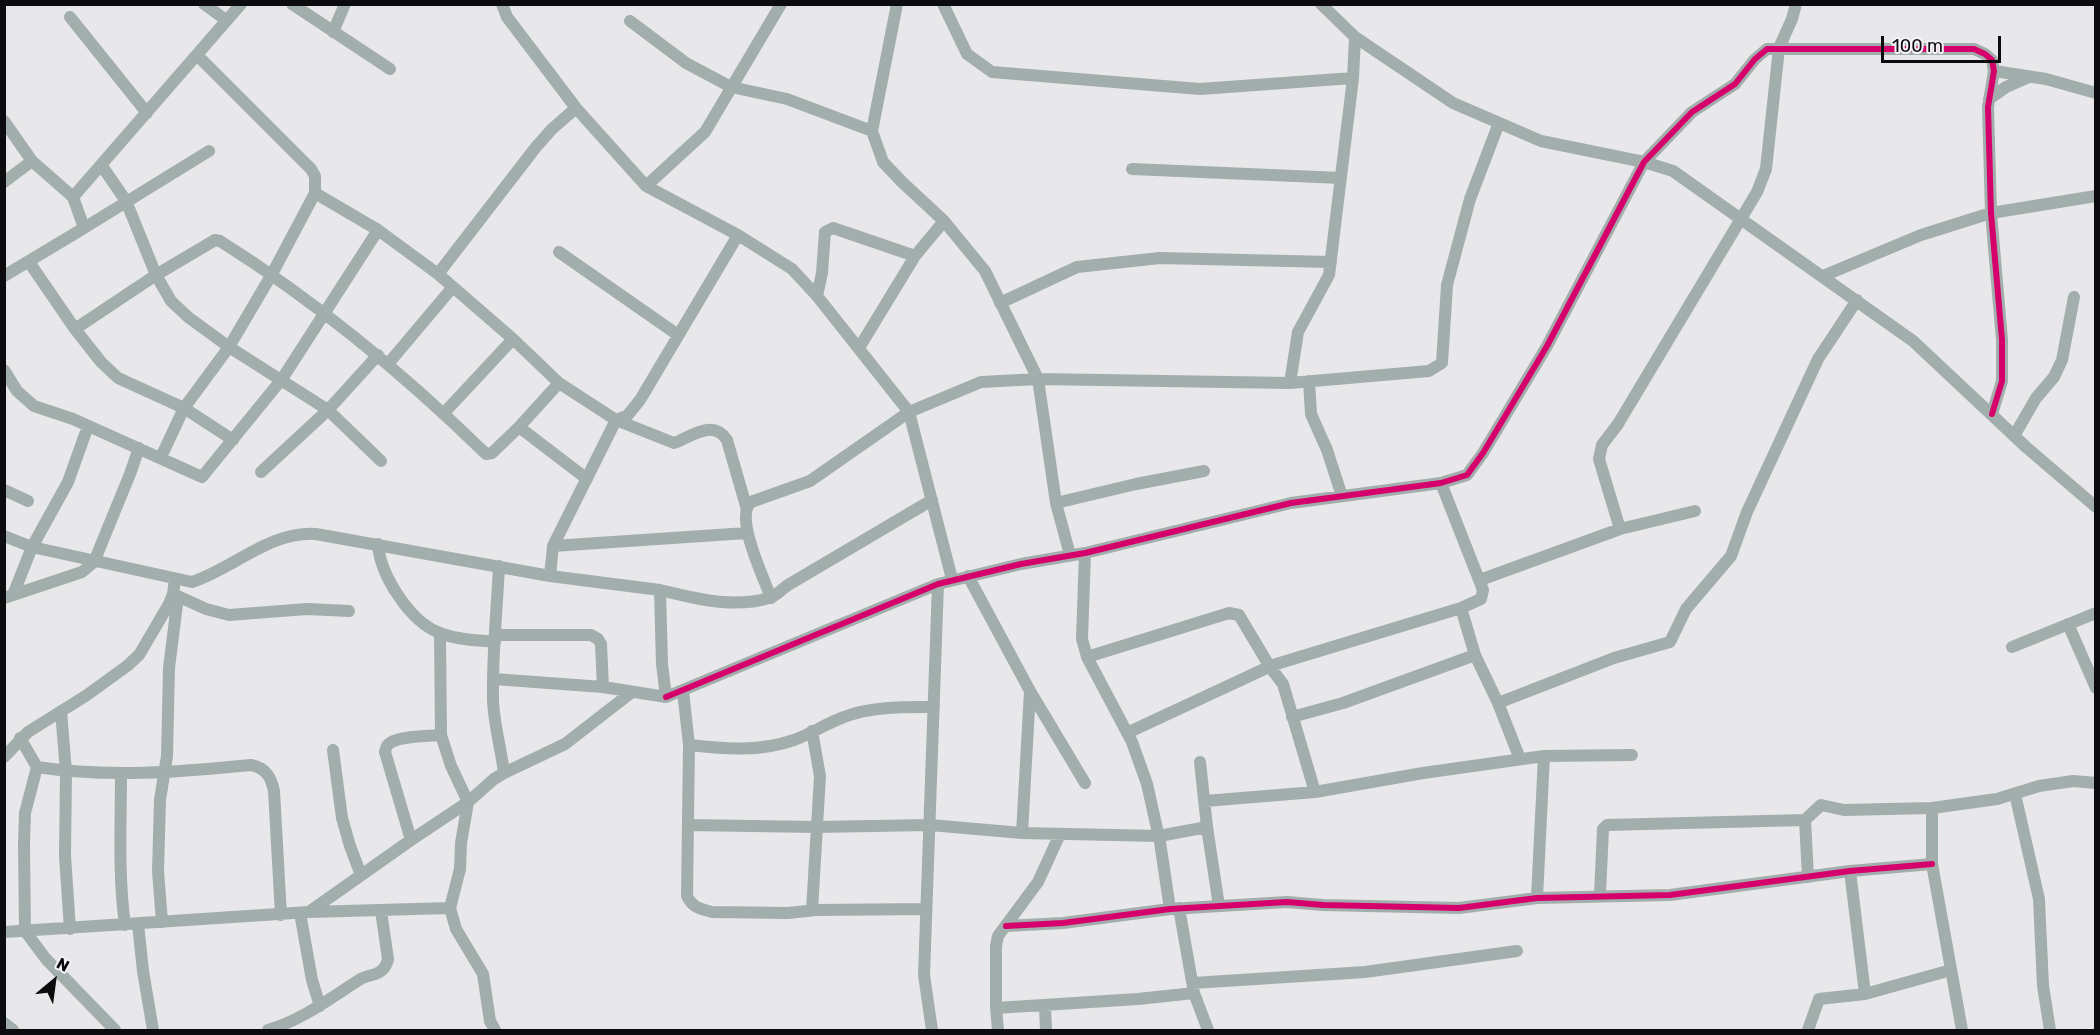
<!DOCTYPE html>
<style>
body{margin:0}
#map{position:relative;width:2100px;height:1035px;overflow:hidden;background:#e8e7e9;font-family:Rubik,sans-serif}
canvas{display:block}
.frame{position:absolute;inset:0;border:6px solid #0c0b0d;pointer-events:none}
.north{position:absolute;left:24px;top:951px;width:60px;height:60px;-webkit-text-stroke:4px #f4f3f7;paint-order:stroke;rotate:29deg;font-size:16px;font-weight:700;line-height:24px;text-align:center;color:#0c0b0d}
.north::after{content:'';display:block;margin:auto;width:21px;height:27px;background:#0c0b0d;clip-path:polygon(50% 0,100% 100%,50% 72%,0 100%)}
.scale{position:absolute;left:1881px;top:36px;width:120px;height:27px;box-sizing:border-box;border:3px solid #0c0b0d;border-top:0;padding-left:8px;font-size:18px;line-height:21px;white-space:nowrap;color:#0c0b0d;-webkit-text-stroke:4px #f4f3f7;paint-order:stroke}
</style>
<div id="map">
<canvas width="2100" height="1035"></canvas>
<div class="frame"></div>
<div class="north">N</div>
<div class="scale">100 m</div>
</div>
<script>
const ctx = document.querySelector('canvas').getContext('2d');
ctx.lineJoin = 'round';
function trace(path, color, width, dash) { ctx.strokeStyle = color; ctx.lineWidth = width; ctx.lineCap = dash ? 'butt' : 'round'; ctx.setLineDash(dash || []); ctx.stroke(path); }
const minor = new Path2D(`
 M 204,4 L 226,20
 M 292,4 L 390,69
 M 502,4 L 507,17 L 576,108 L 646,186 L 738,235 L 792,269 L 817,296 L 909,412 L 952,579
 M 897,4 L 872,131 L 883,162 L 902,182 L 944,221 L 985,271 L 1038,379 L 1056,503 L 1070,555
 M 943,4 L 967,54 L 992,72 L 1200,89 L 1353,78
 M 1321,4 L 1355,37 L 1453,103 L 1541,141 L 1644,162 L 1673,171 L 1913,341 L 2026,447 L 2096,507
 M 70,17 L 147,113
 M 630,21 L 686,63 L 731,87 L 787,99 L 872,131
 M 333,32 L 345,4
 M 197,55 L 311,169 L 315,176 L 315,193 L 378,230 L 438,274 L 513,339 L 559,383 L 616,420 L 674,443 C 692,436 713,419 727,440 L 746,506
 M 1994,71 L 2046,79 L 2096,93
 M 1989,99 L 2006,87 L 2029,77
 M 4,121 L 32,161 L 73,197
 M 102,166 L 126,201 L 156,275 L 171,301 L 188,317 L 229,347 L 328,410 L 378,355
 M 1132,169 L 1341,178
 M 4,182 L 32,161
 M 646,186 L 705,132 L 781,4
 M 84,228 L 209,151
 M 559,252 L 678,335
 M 29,262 L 75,329 L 101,362 L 118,378 L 184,408 L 233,440
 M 438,274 L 536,147 L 552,129 L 576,108
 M 4,276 L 84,228 L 73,197 L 241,4
 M 1823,276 L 1921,235 L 1991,213 L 2096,196
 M 817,296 L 822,273 L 825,232 L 833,228 L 915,256
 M 1000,303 L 1077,267 L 1160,258 L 1331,262
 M 75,329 L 156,275 L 215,240 L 220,241 C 317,302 404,374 486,454 L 492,453 L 519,427 L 559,383
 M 859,348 L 915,256 L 944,221
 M 388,364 L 452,288
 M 4,370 L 17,391 L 34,406 L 73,419 L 202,477 L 282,379 L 378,230
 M 1309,381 L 1311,414 L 1327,450 L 1342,496
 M 1290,383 L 1298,332 L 1329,275 L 1353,78 L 1355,37
 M 444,413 L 513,339
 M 519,427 L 587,479
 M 2014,436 L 2036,398 L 2054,377 L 2062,360 L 2074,297
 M 161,457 L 184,408 L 229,347 L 272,274 L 315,193
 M 261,472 L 328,410 L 381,461
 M 4,490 L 28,501
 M 1056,503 L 1136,484 L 1204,471
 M 1620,529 L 1599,459 L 1602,445 L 1618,424 L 1757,192 L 1766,169 L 1779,48 L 1792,19 L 1796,4
 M 4,536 L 32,547 L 192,582 C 234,568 270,531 316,534 L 550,576 L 660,590
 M 378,544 C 380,575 410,622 440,633 C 457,640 477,640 495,642
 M 553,546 L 747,533
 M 1085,553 L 1082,639 L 1087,657 L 1132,742 L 1147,784 L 1160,842 L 1170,909
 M 550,576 L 553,546 L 616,420 L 627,416 L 640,400 L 738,235
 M 968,576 L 1030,691 L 1085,783
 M 1480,580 L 1620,529 L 1695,511
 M 173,594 L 206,609 L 229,615 L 307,609 L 349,611
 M 13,595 L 32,547 L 68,482 L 88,426
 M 4,598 L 82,572 L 94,562 L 130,474 L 139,448
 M 771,598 C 764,578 734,517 751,502 L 810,481 L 909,412 L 981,382 L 1038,379 L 1290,383 L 1429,371 L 1442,363 L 1447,285 L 1470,199 L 1499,123
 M 1461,608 L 1475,655 L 1498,703 L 1520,759
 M 2068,624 L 2096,688
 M 495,635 L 591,635 L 598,639 L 601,644 L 603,687
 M 2012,647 L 2096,613
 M 1087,657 L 1229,613 L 1239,615 L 1270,667 L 1283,684 L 1315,792
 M 494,679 L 603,687 L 666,697 L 662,664 L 660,590 C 695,598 732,609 769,598 C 776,596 782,589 788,585 L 932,500
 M 683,691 L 689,745 C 724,749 760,752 794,740 C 811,734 827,723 844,717 C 872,706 904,707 934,707
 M 666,697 L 938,584 L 1021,564 L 1085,553 L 1291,503 L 1441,483 L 1467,475 L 1483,453 L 1547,346 L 1644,162 L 1692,112 L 1735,84 L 1755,59 L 1767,49 L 1974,49 L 1985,54 L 1992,60 L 1994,71 L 1988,107 L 1991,213 L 2002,340 L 2002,381 L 1992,414
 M 1498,703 L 1614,658 L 1670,642 L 1686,609 L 1731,556 L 1747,512 L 1818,359 L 1857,300
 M 61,711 L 66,772 L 65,856 L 70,929
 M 1292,717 L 1343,703 L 1475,655
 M 1127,733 L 1273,665 L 1461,608 L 1481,599 L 1483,590 L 1441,483
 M 20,738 L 37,767 C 109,778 179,772 251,765 C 266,768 271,777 274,791 L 281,915
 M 689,745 L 687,896 C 692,907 700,909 712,912 L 788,913 L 816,910 L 926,909
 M 333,750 L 342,818 L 350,846 L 361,875
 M 4,757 L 28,732 L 87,695 L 127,666 L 139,655 L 169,604 L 173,594 L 175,579
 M 1200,762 L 1207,827 L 1219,906
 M 37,767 L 25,813 L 24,844 L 25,931 L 46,959 L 115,1030
 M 504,773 L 565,744 L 632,692
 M 121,774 C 121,824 118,875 125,925
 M 2015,794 L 2039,899 L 2043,986 L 2050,1030
 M 1205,801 L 1315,792 L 1423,773 L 1544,756 L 1632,755
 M 1932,808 L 1932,864 L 1962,1030
 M 1805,820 L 1808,877
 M 688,825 L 816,827 L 930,825 L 1022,833 L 1159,836 L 1207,827
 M 1022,833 L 1030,691
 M 411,840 L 385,752 C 386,748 386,745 390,743 C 399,736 429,736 441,735
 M 1850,871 L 1865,994
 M 1600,895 L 1603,829 L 1607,825 L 1805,820 L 1821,805 L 1844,810 L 1932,808 L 1997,799 L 2039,786 L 2073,781 L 2096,783
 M 1537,898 L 1544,756
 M 1179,908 L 1194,993 L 1208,1030
 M 812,910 L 820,776 L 812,731
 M 309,912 L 411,840 L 468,802 L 451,766 L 441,735 L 440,634
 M 300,913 L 312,980 L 320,1006
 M 162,922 L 158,871 L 160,800 L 167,756 L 169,668 L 178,596
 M 138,924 L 143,971 L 153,1030
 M 1006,926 L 1063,923 L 1170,909 L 1287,902 L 1323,905 L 1459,908 L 1537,898 L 1670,895 L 1850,871 L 1932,864
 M 4,932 L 309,912 L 450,908
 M 1193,983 L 1365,972 L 1517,951
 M 1045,1005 L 1046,1030
 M 996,1008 L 1138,999 L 1194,993
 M 4,1023 L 13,1030
 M 268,1030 C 302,1020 329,999 359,980 C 366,975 375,976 381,971 C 385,968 387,964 388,959 L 381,911
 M 495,1030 L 490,1021 L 483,974 L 456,929 L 450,908 L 460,869 L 461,843 L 468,802 L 494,779 L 504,773 C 501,748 494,725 493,700 C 492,655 497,610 499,566
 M 932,1030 L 924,975 L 938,584
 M 998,1030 L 996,1008 L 996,946 L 998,936 L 1038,882 L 1060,834
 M 1808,1030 L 1819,999 L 1865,994 L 1951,970`);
const cycleway = new Path2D(`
 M 666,697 L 938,584 L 1021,564 L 1085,553 L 1291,503 L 1441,483 L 1467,475 L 1483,453 L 1547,346 L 1644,162 L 1692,112 L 1735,84 L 1755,59 L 1767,49 L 1974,49 L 1985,54 L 1992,60 L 1994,71 L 1988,107 L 1991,213 L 2002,340 L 2002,381 L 1992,414
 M 1006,926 L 1063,923 L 1170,909 L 1287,902 L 1323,905 L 1459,908 L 1537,898 L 1670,895 L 1850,871 L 1932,864`);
trace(minor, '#a2aeac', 12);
trace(cycleway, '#d6006c', 6);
</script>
